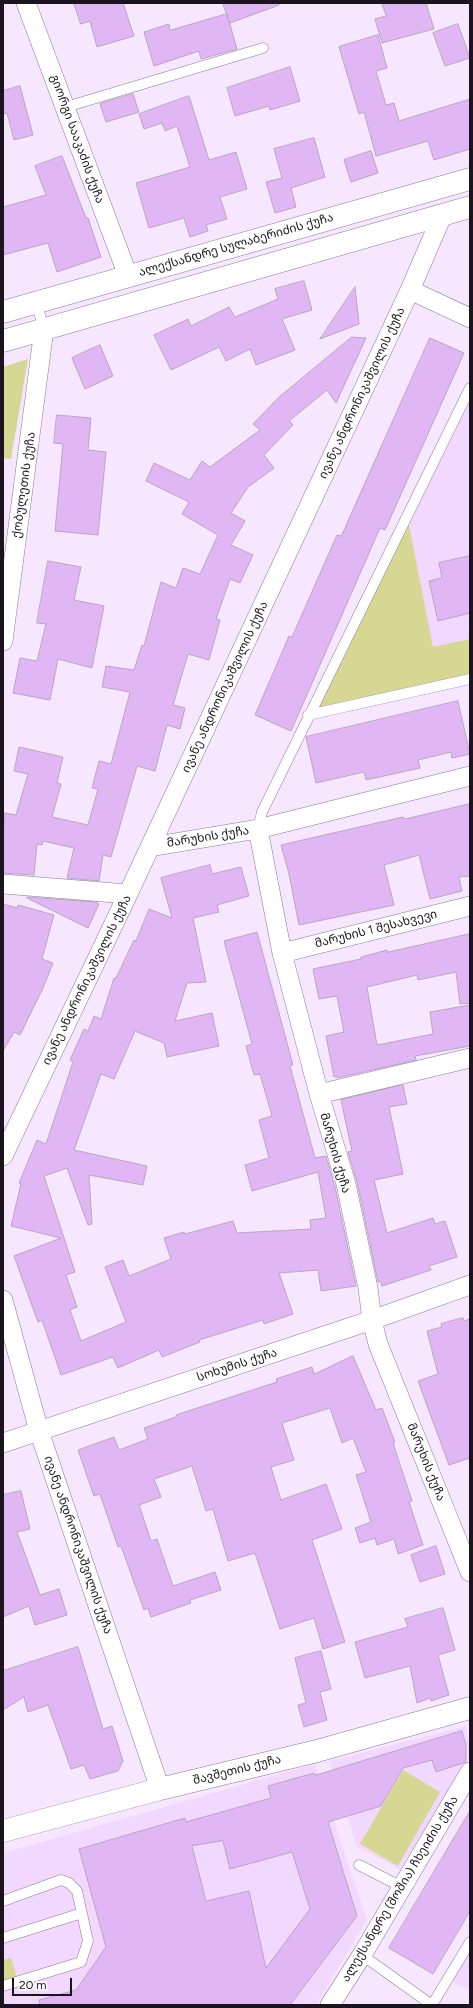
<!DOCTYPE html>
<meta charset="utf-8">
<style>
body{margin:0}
#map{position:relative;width:473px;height:2008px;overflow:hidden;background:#f7e6ff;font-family:Figtree,sans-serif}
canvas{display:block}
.frame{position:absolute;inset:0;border:4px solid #1b131e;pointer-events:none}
.scale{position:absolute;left:12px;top:1978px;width:60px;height:18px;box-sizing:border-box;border:2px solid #1b131e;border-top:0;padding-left:5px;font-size:12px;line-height:14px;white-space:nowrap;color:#1b131e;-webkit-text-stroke:3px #fff;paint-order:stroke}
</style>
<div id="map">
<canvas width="473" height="2008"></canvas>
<div class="frame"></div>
<div class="scale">20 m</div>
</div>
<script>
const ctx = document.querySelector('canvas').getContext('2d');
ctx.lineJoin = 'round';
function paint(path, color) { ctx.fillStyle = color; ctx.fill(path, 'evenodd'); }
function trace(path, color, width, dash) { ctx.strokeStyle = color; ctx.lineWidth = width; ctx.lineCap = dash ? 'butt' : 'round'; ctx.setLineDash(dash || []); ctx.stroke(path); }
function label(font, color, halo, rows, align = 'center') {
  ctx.font = font + ' Figtree,"Noto Sans Georgian",sans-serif'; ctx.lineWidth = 3; ctx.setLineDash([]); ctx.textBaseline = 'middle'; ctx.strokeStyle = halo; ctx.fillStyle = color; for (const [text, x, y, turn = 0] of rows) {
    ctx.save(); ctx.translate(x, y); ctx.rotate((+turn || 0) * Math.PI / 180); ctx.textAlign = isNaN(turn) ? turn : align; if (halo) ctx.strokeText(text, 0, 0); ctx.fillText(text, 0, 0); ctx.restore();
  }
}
const built = new Path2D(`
 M 470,388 L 470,639 L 433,648 L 407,515 Z
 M 466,1726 L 469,1746 L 467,1764 L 400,1869 L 357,1847 L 330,1761 Z
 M 315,1764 L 367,1920 L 316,2005 L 3,2005 L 3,1853 Z
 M 470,1947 L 470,1991 L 451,1980 Z`);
const green = new Path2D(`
 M 28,359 L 11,459 L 3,458 L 3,367 Z
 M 407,515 L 433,647 L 470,639 L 470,679 L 308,715 Z
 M 403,1770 L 440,1792 L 398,1866 L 360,1844 Z
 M 11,1958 L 17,1977 L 3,1981 L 3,1960 Z`);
const building = new Path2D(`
 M 74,3 L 123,3 L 134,36 L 97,47 L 90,21 L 81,24 Z
 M 223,3 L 279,3 L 279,5 L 230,23 Z
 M 382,3 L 426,3 L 434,29 L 382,43 L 375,19 L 386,16 Z
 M 227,14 L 237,49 L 201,59 L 199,51 L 154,66 L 144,32 L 169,24 L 170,30 Z
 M 458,24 L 470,58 L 445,66 L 433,33 Z
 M 378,35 L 387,68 L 376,71 L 386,105 L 394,103 L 399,121 L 470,99 L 470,149 L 434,160 L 428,141 L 376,156 L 364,112 L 359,114 L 339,47 Z
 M 290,67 L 300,101 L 270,110 L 269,106 L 235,116 L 227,88 Z
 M 20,86 L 33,135 L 14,140 L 7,113 L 3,114 L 3,91 Z
 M 133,94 L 139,112 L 106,122 L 100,104 Z
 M 189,96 L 209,160 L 236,152 L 247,189 L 220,197 L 227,219 L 206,225 L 208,231 L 190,237 L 184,218 L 149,228 L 136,183 L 190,167 L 177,126 L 165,131 L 162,123 L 144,129 L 139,114 Z
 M 314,138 L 325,177 L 291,188 L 296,207 L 275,213 L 266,182 L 282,178 L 274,149 Z
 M 371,151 L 378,173 L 351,182 L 344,160 Z
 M 62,156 L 86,218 L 88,218 L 101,257 L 57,272 L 48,243 L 3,255 L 3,207 L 46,195 L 35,166 Z
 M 304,281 L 312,310 L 282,319 L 295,350 L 256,365 L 250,349 L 226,361 L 219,347 L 171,370 L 154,335 L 188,319 L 191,326 L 229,307 L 235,317 L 278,299 L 275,289 Z
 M 355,287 L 359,324 L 320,339 Z
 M 352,337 L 366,338 L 336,403 L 327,390 L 289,421 L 293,425 L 264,455 L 274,468 L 248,487 L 231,513 L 245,521 L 231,545 L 253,555 L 240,583 L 230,579 L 216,619 L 220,620 L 209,660 L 188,654 L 173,705 L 185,708 L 180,729 L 167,725 L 155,771 L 137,766 L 111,857 L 103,855 L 99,881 L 67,878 L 74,848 L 43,841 L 42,845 L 37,844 L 34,875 L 3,873 L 4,813 L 16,815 L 28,774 L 14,771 L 19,747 L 63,757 L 57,783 L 61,784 L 52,817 L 88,825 L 98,789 L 92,788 L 99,761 L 111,764 L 130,692 L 102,687 L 106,666 L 134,670 L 142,645 L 144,646 L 161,582 L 176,588 L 183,568 L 200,574 L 218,535 L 182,514 L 189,502 L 146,481 L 154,463 L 190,480 L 202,461 L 210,467 L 260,430 L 253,424 L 278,398 Z
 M 430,338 L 464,353 L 385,530 L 380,528 L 291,731 L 255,715 L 289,636 L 292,637 L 337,535 L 341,536 Z
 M 100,345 L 113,376 L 85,389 L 72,358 Z
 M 57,415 L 91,418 L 88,450 L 106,452 L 98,535 L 55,531 L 63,444 L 54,443 Z
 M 470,556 L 470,613 L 438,621 L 429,581 L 442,578 L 439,563 Z
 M 48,561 L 81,567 L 74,600 L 104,606 L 92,668 L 58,659 L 50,700 L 13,693 L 20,658 L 37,661 L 46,624 L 37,623 Z
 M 458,701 L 470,754 L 452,758 L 451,752 L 418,760 L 420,768 L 366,780 L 364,772 L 316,783 L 306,737 Z
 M 470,804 L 470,876 L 459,877 L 462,891 L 430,899 L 419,855 L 384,865 L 394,905 L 299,925 L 289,874 L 281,845 L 403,817 L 404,819 Z
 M 210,865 L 212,874 L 241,867 L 249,896 L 217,905 L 219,912 L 193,918 L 206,982 L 187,983 L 175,1021 L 212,1013 L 219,1046 L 167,1057 L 164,1043 L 135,1031 L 114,1079 L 101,1074 L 74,1150 L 147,1166 L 143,1185 L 89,1175 L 92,1224 L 88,1225 L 67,1168 L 44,1176 L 75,1272 L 66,1275 L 77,1307 L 70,1310 L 81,1341 L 126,1322 L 105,1267 L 123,1260 L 129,1276 L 171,1259 L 164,1238 L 184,1232 L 185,1234 L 233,1221 L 237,1233 L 311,1229 L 310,1220 L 326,1218 L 318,1172 L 252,1191 L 245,1165 L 269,1158 L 259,1120 L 272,1116 L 260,1074 L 254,1075 L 246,1046 L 252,1044 L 224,941 L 257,932 L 293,1065 L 290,1066 L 315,1158 L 326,1156 L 335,1187 L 356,1286 L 321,1291 L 318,1270 L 279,1273 L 293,1314 L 264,1324 L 263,1320 L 199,1340 L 200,1342 L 162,1357 L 159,1350 L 118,1368 L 113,1357 L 61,1375 L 42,1320 L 38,1322 L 14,1256 L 61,1238 L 11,1226 L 21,1184 L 19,1183 L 37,1140 L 46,1144 L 73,1062 L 70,1060 L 84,1029 L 88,1031 L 94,1016 L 101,1019 L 114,978 L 116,978 L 134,940 L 136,941 L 149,909 L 172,918 L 161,878 Z
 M 27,897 L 96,902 L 99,904 L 88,928 L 27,898 Z
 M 3,904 L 17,908 L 18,905 L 54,915 L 42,959 L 53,963 L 43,988 L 20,1035 L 14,1032 L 3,1051 Z
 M 470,934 L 470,1003 L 460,1004 L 456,972 L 418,980 L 417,975 L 367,987 L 377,1045 L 433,1034 L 430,1012 L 470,1005 L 470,1046 L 415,1056 L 416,1060 L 337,1078 L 337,1076 L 334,1077 L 326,1036 L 344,1032 L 337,996 L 319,999 L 313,969 L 361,959 L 361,957 L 387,950 L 387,952 Z
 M 403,1085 L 407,1104 L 389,1107 L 403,1174 L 374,1180 L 387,1233 L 433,1218 L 435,1224 L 445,1221 L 457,1257 L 429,1266 L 431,1270 L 382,1286 L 381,1282 L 378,1282 L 357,1182 L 348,1152 L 352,1151 L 341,1100 Z
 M 463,1318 L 464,1321 L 470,1319 L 470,1458 L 449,1465 L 418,1381 L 438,1374 L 427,1331 L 442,1327 L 441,1324 Z
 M 353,1356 L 376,1410 L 382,1408 L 395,1442 L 393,1443 L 412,1501 L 409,1502 L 423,1545 L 398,1554 L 394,1539 L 377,1545 L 375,1538 L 360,1543 L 355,1528 L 371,1522 L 356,1475 L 366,1472 L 353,1438 L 342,1443 L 330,1408 L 282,1423 L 294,1460 L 271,1467 L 281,1500 L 326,1484 L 342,1529 L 312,1540 L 345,1642 L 323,1649 L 314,1618 L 280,1629 L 255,1553 L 228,1561 L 213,1509 L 206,1511 L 192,1466 L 154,1479 L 161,1497 L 139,1505 L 151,1541 L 157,1539 L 173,1586 L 215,1572 L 221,1590 L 190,1600 L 191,1603 L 151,1617 L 148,1608 L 144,1610 L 121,1546 L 118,1547 L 100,1494 L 94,1496 L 78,1450 L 114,1437 L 119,1450 L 148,1439 L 144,1428 L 176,1417 L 176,1415 L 277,1382 L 276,1379 L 312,1367 L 314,1374 Z
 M 21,1491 L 30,1529 L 17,1532 L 40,1595 L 59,1589 L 67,1615 L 35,1625 L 29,1606 L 3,1617 L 3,1495 Z
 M 436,1546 L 445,1574 L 420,1582 L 411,1555 Z
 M 443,1608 L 455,1650 L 438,1655 L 449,1695 L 431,1701 L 430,1698 L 417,1703 L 410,1666 L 365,1678 L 355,1642 L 408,1627 L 405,1619 Z
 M 78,1647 L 103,1729 L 112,1726 L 123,1761 L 118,1771 L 90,1779 L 84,1765 L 71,1769 L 48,1705 L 28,1712 L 24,1697 L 3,1710 L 3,1671 Z
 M 321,1651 L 331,1689 L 320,1692 L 327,1720 L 304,1727 L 298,1705 L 306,1703 L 295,1658 Z
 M 462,1731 L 466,1745 L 466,1762 L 436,1772 L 432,1760 L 403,1768 L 381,1806 L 328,1822 L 357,1916 L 290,2005 L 40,2005 L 39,2000 L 76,1990 L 106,1947 L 79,1849 L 185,1818 L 186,1822 L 271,1798 L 268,1786 L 314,1773 L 315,1775 ZM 223,1841 L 230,1869 L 292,1852 L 310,1909 L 266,1968 L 249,1891 L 206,1901 L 192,1846 Z
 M 470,1811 L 470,1911 L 433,1974 L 389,1948 Z`);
const lane = new Path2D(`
 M 66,107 L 263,48
 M 36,302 L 44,329
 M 308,715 L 470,679
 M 258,829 L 262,812 L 470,388
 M 359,1865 L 402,1887
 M 3,1901 L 61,1880 L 69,1883 L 77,1891 L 88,1941 L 81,1962 L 3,1986
 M 3,1938 L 82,1913
 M 362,1955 L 432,2005
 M 432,2005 L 470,1942`);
const street = new Path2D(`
 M 26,3 L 128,276
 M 410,290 L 470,318
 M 3,641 L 44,329
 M 258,829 L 282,953 L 319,1094 L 346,1184 L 368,1288 L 372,1320 L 378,1344 L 470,1572
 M 150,847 L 258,829 L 470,776
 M 3,884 L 128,894
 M 282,953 L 470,906
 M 319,1094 L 470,1058
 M 3,1156 L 128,894 L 410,290 L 442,216
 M 3,1300 L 39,1431 L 160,1789
 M 3,1443 L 372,1320 L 470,1285
 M 330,2005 L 362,1955 L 470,1772`);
const secondary = new Path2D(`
 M 3,312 L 470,179
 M 3,341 L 470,207
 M 3,1831 L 160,1789 L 317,1751 L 470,1708`);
const streetNames = [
 ["გიორგი სააკაძის ქუჩა",77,139,70],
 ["ალექსანდრე სულაბერიძის ქუჩა",236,245,-16],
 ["ივანე ანდრონიკაშვილის ქუჩა",362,393,-65],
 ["ქობულეთის ქუჩა",24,485,-82],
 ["ივანე ანდრონიკაშვილის ქუჩა",225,687,-65],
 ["მარუხის ქუჩა",208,837,-9],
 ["მარუხის 1 შესახვევი",376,929,-14],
 ["ივანე ანდრონიკაშვილის ქუჩა",87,980,-64],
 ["მარუხის ქუჩა",335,1153,74],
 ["სოხუმის ქუჩა",237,1365,-18],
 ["მარუხის ქუჩა",426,1462,68],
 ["ივანე ანდრონიკაშვილის ქუჩა",78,1545,71],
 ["შავშეთის ქუჩა",237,1770,-14],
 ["ალექსანდრე (შოშია) ჩხეიძის ქუჩა",400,1889,-59]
];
paint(built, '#f2d8fe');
paint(green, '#d5d792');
paint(building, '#e1b6f5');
trace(building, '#b9a5c3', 1);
trace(lane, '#8c7995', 11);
trace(street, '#8c7995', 20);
trace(secondary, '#8c7995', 23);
trace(lane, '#fff', 10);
trace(street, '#fff', 19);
trace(secondary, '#fff', 22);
label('12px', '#1b131e', '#fff', streetNames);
</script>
